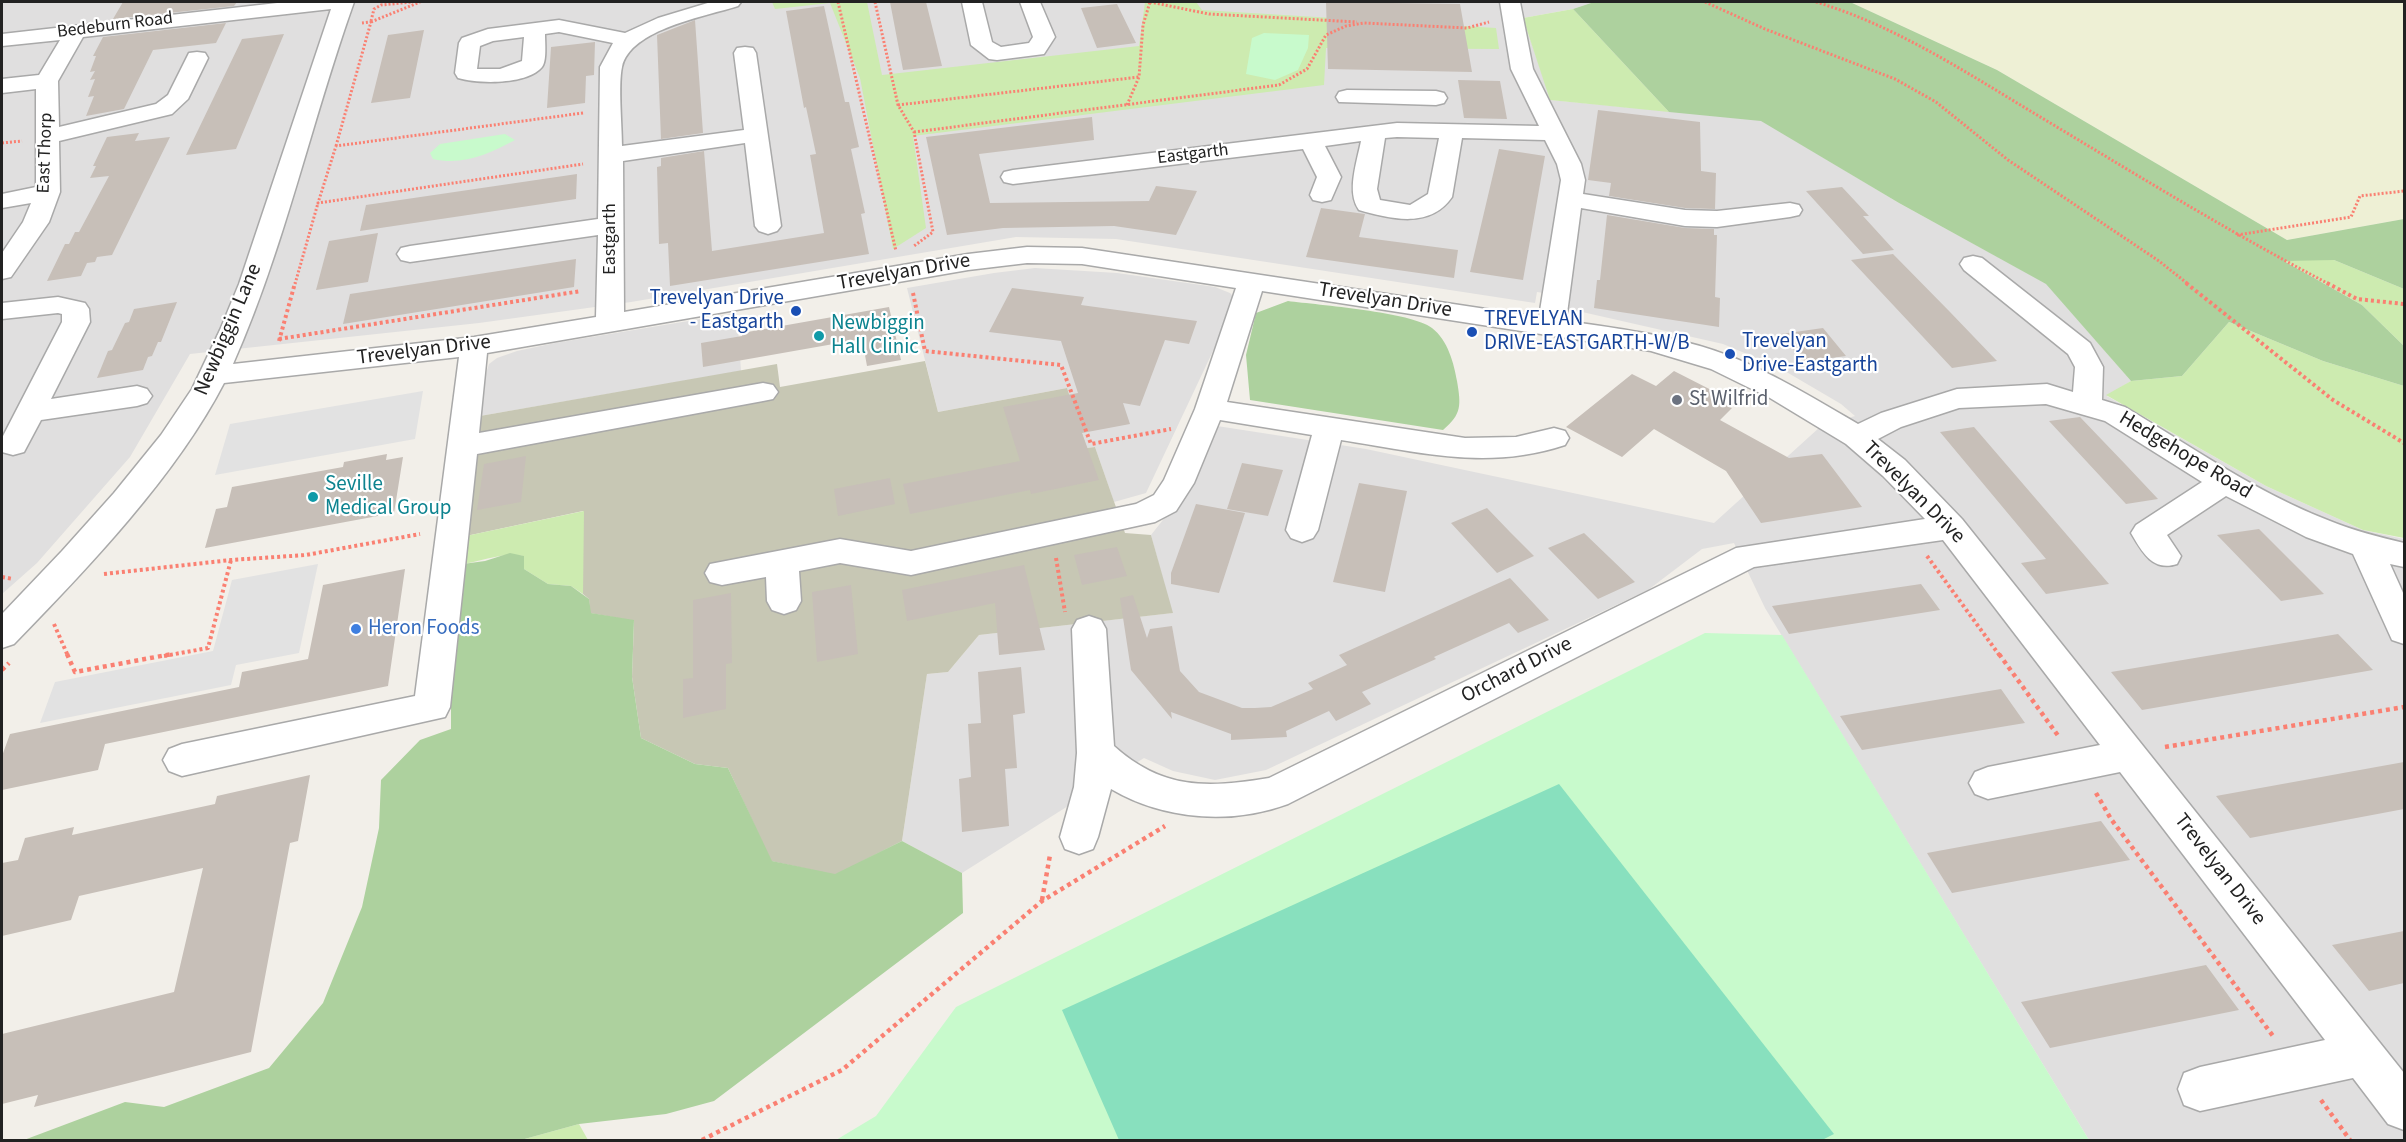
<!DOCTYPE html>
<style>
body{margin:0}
#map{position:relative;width:2406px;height:1142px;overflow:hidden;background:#f2efe9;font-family:"Source Sans 3",sans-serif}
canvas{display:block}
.frame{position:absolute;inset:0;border:3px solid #222;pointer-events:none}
</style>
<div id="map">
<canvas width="2406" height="1142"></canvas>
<div class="frame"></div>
</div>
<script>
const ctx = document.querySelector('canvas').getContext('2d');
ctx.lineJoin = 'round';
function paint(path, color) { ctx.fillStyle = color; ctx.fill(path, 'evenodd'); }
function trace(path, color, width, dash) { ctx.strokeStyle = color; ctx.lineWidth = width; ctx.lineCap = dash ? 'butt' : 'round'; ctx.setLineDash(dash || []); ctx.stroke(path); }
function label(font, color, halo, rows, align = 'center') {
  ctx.font = font + ' "Source Sans 3",sans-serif'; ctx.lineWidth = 4.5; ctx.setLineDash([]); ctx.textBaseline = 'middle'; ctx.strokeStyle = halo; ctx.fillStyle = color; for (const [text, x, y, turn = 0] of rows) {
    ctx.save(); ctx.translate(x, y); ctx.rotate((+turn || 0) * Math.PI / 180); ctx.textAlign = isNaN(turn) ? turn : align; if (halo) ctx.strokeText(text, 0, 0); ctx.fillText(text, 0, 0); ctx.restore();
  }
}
const residential = new Path2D(`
 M 2,2 L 1594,2 L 1573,9 L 1523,18 L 1551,100 L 1761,120 L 1899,203 L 2047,284 L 2131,381 L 2107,396 L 2266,486 L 2363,530 L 2404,539 L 2404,1140 L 2089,1140 L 1765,608 L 1734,543 L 1702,549 L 1648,590 L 1266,770 L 1215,780 L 1173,771 L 1144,758 L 962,873 L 902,841 L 927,674 L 948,672 L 979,635 L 1172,613 L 1151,535 L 1170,511 L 1217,426 L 1366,449 L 1714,523 L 1820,427 L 1855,416 L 1841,404 L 1778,367 L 1723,344 L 1569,309 L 1570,297 L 1537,292 L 1535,303 L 1116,239 L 1016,237 L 631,302 L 479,323 L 190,354 L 130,457 L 37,563 L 2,594 Z
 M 1035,268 L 1117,273 L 1215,287 L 1230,293 L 1237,300 L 1146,493 L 1114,502 L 1095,447 L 1087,448 L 1067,388 L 938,412 L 907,288 L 994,273 Z
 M 737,313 L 741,371 L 480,416 L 483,383 L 489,364 L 497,358 L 517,351 L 555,343 Z`);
const construction = new Path2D(`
 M 925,361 L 938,412 L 1067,388 L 1087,448 L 1095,447 L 1125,533 L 1151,535 L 1173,613 L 979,635 L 948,672 L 927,674 L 902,841 L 835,875 L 771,861 L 728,768 L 695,764 L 641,738 L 632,677 L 634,621 L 590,613 L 589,599 L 583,594 L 583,511 L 466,536 L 480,416 L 777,364 L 780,387 Z`);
const farmland = new Path2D(`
 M 1850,2 L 2404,2 L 2404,219 L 2287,240 L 1997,70 Z`);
const grass = new Path2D(`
 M 772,2 L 867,2 L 882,75 L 1139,46 L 1145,2 L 1196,2 L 1202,10 L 1496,28 L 1499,49 L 1326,48 L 1324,85 L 913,136 L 926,228 L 893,249 L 860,78 L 830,3 L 775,9 Z
 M 1573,9 L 1669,112 L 1550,100 L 1523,18 Z
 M 2283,260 L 2334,260 L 2404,289 L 2404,346 L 2362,305 Z
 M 2229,322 L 2323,361 L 2404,386 L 2404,538 L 2363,530 L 2266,486 L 2106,395 L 2131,381 L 2182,376 Z
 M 584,511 L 583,594 L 571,586 L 548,584 L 524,569 L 523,556 C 503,552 483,561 463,564 L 466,536 Z
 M 579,1124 L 588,1140 L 521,1140 Z`);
const forest = new Path2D(`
 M 1594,2 L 1850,2 L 1997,70 L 2287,240 L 2404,219 L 2404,289 L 2334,260 L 2284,261 L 2362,305 L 2404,346 L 2404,386 L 2323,361 L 2229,322 L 2182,376 L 2131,381 L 2046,284 L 1899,203 L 1761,121 L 1669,112 L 1573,9 Z
 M 1288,301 C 1318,305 1412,312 1432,328 C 1448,340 1454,364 1457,381 C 1461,405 1462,414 1443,430 L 1250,400 L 1246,355 L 1256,313 Z
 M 510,553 L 524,556 L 524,569 L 548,584 L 571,586 L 589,599 L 591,613 L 634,620 L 632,677 L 641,738 L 695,764 L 728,768 L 772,861 L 835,874 L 902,841 L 962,873 L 963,913 L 714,1101 L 666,1114 L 579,1124 L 521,1140 L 24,1140 L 125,1102 L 164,1107 L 269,1068 L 323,1003 L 362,907 L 379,828 L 381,780 L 420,740 L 451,729 L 451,698 L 463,564 L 485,561 Z`);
const park = new Path2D(`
 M 1264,33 L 1309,35 L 1308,48 L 1298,70 L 1275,80 L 1246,74 L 1252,38 Z
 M 505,134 L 515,140 C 489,154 463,166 433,159 L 430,153 L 440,144 Z
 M 1705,633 L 1782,635 L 2089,1140 L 836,1140 L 876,1116 L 956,1007 Z`);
const pitch = new Path2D(`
 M 1559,784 L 1834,1134 L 1822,1140 L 1119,1140 L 1062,1010 Z`);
const parking = new Path2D(`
 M 423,391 L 415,439 L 215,475 L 230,424 Z
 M 318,564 L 299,653 L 236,665 L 231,685 L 40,723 L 55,682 L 213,651 L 232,580 Z`);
const building = new Path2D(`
 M 123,2 L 237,2 L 234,6 L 113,19 Z
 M 890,2 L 926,2 L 942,66 L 903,70 Z
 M 1326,2 L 1460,4 L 1472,72 L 1328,69 Z
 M 1117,4 L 1136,43 L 1097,48 L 1081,8 Z
 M 824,6 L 845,102 L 849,102 L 859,147 L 851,149 L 865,213 L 861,214 L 869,254 L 670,286 L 668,243 L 659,244 L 657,167 L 661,166 L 661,158 L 704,151 L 712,251 L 824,233 L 810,155 L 816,154 L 806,107 L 804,108 L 786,11 Z
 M 695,20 L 703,133 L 661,139 L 657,35 Z
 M 226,23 L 216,43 L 153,50 L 124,109 L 86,116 L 94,96 L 88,97 L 95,79 L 90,80 L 95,71 L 90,72 L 96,56 L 93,56 L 103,37 Z
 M 424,30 L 410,98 L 371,103 L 388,35 Z
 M 284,34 L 236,149 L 186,155 L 242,39 Z
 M 595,42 L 594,75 L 586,76 L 585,103 L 547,108 L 551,47 Z
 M 1458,80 L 1500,81 L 1507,119 L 1464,118 Z
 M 1598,110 L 1700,122 L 1701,171 L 1716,173 L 1715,209 L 1685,208 L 1609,196 L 1611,183 L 1588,180 Z
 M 1092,117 L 1094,140 L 979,154 L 990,203 L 1149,201 L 1156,186 L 1197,191 L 1176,235 L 1114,226 L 1003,228 L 947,235 L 926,137 Z
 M 139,133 L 135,141 L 170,137 L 112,255 L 97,257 L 95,262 L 87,263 L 81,276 L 47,281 L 65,244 L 69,244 L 75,232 L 79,232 L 109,176 L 90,178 L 96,166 L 93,166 L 107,137 Z
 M 1499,149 L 1545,156 L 1523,280 L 1470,272 Z
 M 577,174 L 576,199 L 360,231 L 366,205 Z
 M 1842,187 L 1869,216 L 1863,216 L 1894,250 L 1863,254 L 1806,191 Z
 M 1321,208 L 1365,214 L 1359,237 L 1458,250 L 1454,278 L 1306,257 Z
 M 1607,215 L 1685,228 L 1714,229 L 1714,235 L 1717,235 L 1715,297 L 1720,298 L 1719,327 L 1594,308 L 1597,280 L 1600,280 Z
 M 378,233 L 368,282 L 316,290 L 329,241 Z
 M 1893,254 L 1950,312 L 1997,361 L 1952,368 L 1851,260 Z
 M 576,259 L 574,287 L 343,324 L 350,294 Z
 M 1012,288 L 1084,297 L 1081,305 L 1197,321 L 1189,344 L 1165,340 L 1140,406 L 1123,403 L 1130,424 L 1082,433 L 1099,480 L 1031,494 L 1030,490 L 910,514 L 903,484 L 1020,461 L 1003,407 L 1078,393 L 1061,341 L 989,332 Z
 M 177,302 L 161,342 L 158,342 L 152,356 L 148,357 L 143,370 L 97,378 L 108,351 L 112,350 L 125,323 L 129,322 L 134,309 Z
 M 889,307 L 901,360 L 867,366 L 862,339 L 703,367 L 701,343 L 742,336 L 742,333 Z
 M 1823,328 L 1846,356 L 1803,362 L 1781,334 Z
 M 1674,371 L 1725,397 L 1720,402 L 1732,408 L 1720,420 L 1789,458 L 1822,454 L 1862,507 L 1761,523 L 1726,471 L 1654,429 L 1622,457 L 1566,427 L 1632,374 L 1656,386 Z
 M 2080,417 L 2126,465 L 2158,499 L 2126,504 L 2049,421 Z
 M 1974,427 L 2079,549 L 2109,584 L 2046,594 L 2021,563 L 2046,559 L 1940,432 Z
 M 387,454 L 386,460 L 403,457 L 394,513 L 205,548 L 216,509 L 227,507 L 232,487 L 343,467 L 344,462 Z
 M 526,456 L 521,502 L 477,510 L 484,464 Z
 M 1242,463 L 1283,470 L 1268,516 L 1227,509 Z
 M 890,478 L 895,504 L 838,516 L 834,489 Z
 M 1359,483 L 1407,491 L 1385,592 L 1333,582 Z
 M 1196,504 L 1245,513 L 1219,593 L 1171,584 L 1171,573 Z
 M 1487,508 L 1510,532 L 1534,556 L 1497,573 L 1451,523 Z
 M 2259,529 L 2324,594 L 2281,601 L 2217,535 Z
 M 1584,533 L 1609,557 L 1635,582 L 1598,599 L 1548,548 Z
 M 1117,547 L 1127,576 L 1082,585 L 1074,555 Z
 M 1024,565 L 1045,650 L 999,655 L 995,603 L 907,621 L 902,590 Z
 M 405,569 L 388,686 L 105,744 L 98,770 L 2,790 L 2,756 L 10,734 L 239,687 L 242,672 L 308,659 L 323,585 Z
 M 1510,578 L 1549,620 L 1518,633 L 1509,623 L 1434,657 L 1436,659 L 1362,692 L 1371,704 L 1336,721 L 1329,711 L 1286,731 L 1287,737 L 1231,740 L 1231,734 L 1171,712 L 1172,719 L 1131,670 L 1120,598 L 1133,595 L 1147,638 L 1150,629 L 1172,626 L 1180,671 L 1199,692 L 1242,708 L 1255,708 L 1271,707 L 1313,689 L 1308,683 L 1347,665 L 1339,655 Z
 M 1921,584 L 1940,610 L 1789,634 L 1772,606 Z
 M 851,585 L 858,654 L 817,662 L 812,592 Z
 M 731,593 L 732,663 L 726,664 L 726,709 L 683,718 L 683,679 L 693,678 L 693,600 Z
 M 2338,634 L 2373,670 L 2142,710 L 2111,672 Z
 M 1021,667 L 1025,713 L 1013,715 L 1017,768 L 1005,769 L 1009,826 L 962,832 L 959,779 L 971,777 L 968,724 L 981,723 L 978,672 Z
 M 2001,689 L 2025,723 L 1862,750 L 1840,716 Z
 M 2404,762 L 2404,809 L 2250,838 L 2216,796 Z
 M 310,775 L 298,841 L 290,843 L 251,1052 L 34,1107 L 38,1095 L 2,1104 L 2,1034 L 174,992 L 203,868 L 79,896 L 71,920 L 2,936 L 2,863 L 18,860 L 25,838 L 74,827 L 72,835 L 215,804 L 217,796 Z
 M 2101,821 L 2130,860 L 1952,893 L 1927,853 Z
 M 2404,931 L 2404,983 L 2369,991 L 2332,945 Z
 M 2206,965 L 2239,1010 L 2050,1048 L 2021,1002 Z`);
const pathFar2 = new Path2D(`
 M 838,2 L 896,251
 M 875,2 L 898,105 L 914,132 L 933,232 L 914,246
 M 1150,2 L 1209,14 L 1357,22
 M 1705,2 L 1765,29 L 1895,79 L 1936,102 L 2008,160 L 2159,261 L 2188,284
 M 1816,2 C 1897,26 1970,75 2042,118 C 2137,175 2231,233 2329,284
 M 371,21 L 374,9 L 381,5 L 412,2
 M 371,22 L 420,2
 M 898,105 L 1139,77
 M 1127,105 L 1139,77 L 1143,25 L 1150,2
 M 583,113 L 336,146 L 318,203 L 583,164
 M 914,132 L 1279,85 L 1307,69 L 1326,35 L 1346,26 L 1364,23 L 1467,28 L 1489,22
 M 2,143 L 22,141
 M 336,146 L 371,22 L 362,23
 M 2237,235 L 2351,217 L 2360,196 L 2404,191
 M 295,284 L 318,203`);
const pathFar1 = new Path2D(`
 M 2186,283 L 2333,400 L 2404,443
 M 2327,283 L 2357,299 L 2404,304
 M 913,293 L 925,351 L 1061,365 L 1091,444 L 1171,429
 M 279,339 L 581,291
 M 279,341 L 295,283
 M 1927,556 L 2000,656
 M 1056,558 L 1065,612
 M 104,574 L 231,560 L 306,555 L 420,534
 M 2,577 L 13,579
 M 54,624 L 68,656
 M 164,656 L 208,648 L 231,560`);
const path = new Path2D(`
 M 67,654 L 75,672 L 172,654
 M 1999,654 L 2059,737
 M 2,670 L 9,663
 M 2165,747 L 2404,707
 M 2096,793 L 2111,819 L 2273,1036
 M 1042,900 L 1050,855
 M 2321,1100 L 2350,1140
 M 702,1140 L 842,1070 L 1042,901 L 1165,826`);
const minor = new Path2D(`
 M 286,2 L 354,2 C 311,122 285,247 233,364 L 474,337 L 596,317 L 598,235 L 410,262 L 401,260 L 397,254 L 401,248 L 410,246 L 598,219 L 600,67 L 613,43 L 559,32 L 545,34 C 545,43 547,61 542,67 C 527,85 478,84 458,78 L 455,73 L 459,43 L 462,38 L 488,29 L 559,20 L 625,33 L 658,18 L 711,2 L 741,2 L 738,6 C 707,16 630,29 622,67 C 618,85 622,125 622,146 L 744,130 L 734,53 L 737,48 L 745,47 L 753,48 L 756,53 L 781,226 L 777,231 L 768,234 L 759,231 L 755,226 L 745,143 L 623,161 L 624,312 L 968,254 L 1027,247 L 1082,248 L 1539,317 L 1561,180 L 1557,164 L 1545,140 L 1462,138 L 1452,197 C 1430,229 1391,219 1359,210 C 1346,192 1357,162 1361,141 L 1325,146 L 1341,177 L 1331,200 L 1322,202 L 1313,200 L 1310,195 L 1317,177 L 1303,149 L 1013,184 L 1004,182 L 1001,177 L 1004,172 L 1013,170 L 1397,123 L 1539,126 L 1511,69 L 1500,2 L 1520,2 L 1533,69 L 1581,164 L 1585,180 L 1583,194 L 1685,210 L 1717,211 L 1790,203 L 1799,205 L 1802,210 L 1799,215 L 1790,217 L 1717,227 L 1685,226 L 1581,208 L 1566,321 C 1622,329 1679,336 1732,357 C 1776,375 1817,400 1858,424 L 1881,413 L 1957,389 L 2047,384 L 2073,392 L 2075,367 L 2068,354 L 1964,270 L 1960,264 L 1964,258 L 1973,256 L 1982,258 L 2090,343 L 2103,367 L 2102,400 L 2125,407 C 2192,447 2257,493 2330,521 C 2354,531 2379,537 2404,543 L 2404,567 L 2390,564 L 2404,595 L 2404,644 L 2392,640 L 2353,554 L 2306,537 L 2226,496 L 2167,535 L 2181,556 L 2177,564 C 2153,572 2142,552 2131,533 L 2136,525 L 2202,482 L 2105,421 L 2046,404 L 1959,408 L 1901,427 L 1878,439 L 1905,460 L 1962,519 L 2404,1073 L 2404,1130 L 2388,1124 L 2353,1078 L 2200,1111 L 2184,1105 L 2178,1089 L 2184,1073 L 2200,1067 L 2325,1040 L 2120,772 L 1988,799 L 1975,794 L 1969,783 L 1975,772 L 1988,767 L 2100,745 L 1943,540 L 1754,567 L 1288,804 C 1231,825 1164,820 1111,789 L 1098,837 L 1093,849 L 1079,854 L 1065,849 L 1060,837 L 1074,787 L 1077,753 L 1072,629 L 1077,620 L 1089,616 L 1101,620 L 1106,629 L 1114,746 C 1163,790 1207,788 1269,778 L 1736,548 L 1925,519 L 1883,476 L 1846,444 L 1770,398 L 1711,369 L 1651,351 L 1262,291 L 1227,402 L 1465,438 L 1516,437 L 1554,428 L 1565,431 L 1569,438 L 1565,445 C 1487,471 1419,452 1341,440 L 1318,530 L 1313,538 L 1302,542 L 1291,538 L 1286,530 L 1312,435 L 1220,420 L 1194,483 L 1176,511 L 1155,522 L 911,575 L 840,563 L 799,571 L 801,601 L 796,610 L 784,614 L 772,610 L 767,601 L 766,577 L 722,585 L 710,582 L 705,573 L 710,564 L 840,539 L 911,551 L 1136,504 L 1154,495 L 1164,480 L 1195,409 L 1236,288 L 1082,264 L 1027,263 L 968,270 L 487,353 L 479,433 L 763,383 L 773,385 L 778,392 L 773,399 L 763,401 L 477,454 L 450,707 L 445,717 L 182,776 L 169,771 L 163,760 L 169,749 L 182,744 L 415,696 L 459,357 L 224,383 C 176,476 87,569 14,644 L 2,648 L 2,614 L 62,551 L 114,493 L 161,435 L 192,389 L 220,330 L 239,284 L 331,9 L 83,37 L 58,81 L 59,127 L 156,104 L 168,95 L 189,53 L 197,52 L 205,53 L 208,58 L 188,99 L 172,114 L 59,141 L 60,192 L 49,222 L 11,277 L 2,279 L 2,253 L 23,222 L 31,203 L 2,208 L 2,194 L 36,187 L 36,89 L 2,93 L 2,79 L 39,75 L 60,40 L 2,46 L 2,34 ZM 524,37 L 522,61 L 500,69 L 477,69 L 480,46 L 493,41 ZM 1397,137 L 1439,138 L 1428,194 L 1410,205 L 1380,200 L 1377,189 L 1385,138 Z
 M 962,2 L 982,2 L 992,42 L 1001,47 L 1029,43 L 1033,37 L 1020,2 L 1040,2 L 1055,37 L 1044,54 L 997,60 L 989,59 L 971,45 Z
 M 1347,90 L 1436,91 L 1444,93 L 1447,98 L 1444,103 L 1436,105 L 1339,102 L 1336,97 L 1339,92 Z
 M 58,297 L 85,303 L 89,309 L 90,322 L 51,399 L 137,386 L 147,389 L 152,396 L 147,403 L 137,406 L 41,420 L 24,452 L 13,455 L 2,452 L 2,438 L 62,322 L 62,314 L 58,313 L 2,319 L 2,303 Z`);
const markers = [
 [796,311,6,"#1a4fb4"],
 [1472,332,6,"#1a4fb4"],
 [819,336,6,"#0f9aa8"],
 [1730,354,6,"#1a4fb4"],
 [1677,400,6,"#6b7280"],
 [313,497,6,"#0f9aa8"],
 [356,629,6,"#3f7fe0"]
];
const farStreetnames = [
 ["Bedeburn Road",115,26,-7],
 ["East Thorp",46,153,-88],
 ["Eastgarth",1193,155,-7],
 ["Eastgarth",611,239,-90]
];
const streetNames = [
 ["Trevelyan Drive",904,273,-10],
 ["Trevelyan Drive",1385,301,9],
 ["Newbiggin Lane",229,330,-67],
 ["Trevelyan Drive",424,351,-7],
 ["Hedgehope Road",2185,456,31],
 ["Trevelyan Drive",1913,493,45],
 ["Orchard Drive",1517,671,-27],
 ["Trevelyan Drive",2219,870,52]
];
const transitNames = [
 ["Trevelyan Drive",784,299,"right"],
 ["- Eastgarth",784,323,"right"],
 ["TREVELYAN",1484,320],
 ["DRIVE-EASTGARTH-W/B",1484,344],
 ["Trevelyan",1742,342],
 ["Drive-Eastgarth",1742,366]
];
const cultureNames = [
 ["Newbiggin",831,324],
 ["Hall Clinic",831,348],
 ["Seville",325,485],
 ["Medical Group",325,509]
];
const worshipNames = [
 ["St Wilfrid",1689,400]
];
const shopNames = [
 ["Heron Foods",368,629]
];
paint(residential, '#e0dfdf');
paint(construction, '#c7c7b4');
paint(farmland, '#eef0d5');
paint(grass, '#cdebb0');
paint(forest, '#add19e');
paint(park, '#c8facc');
paint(pitch, '#88e0be');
paint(parking, '#e2e2e2');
paint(building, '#c7bfb8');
trace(minor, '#a9a9a9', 3);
trace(pathFar2, '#fa8072', 3, [2, 2]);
trace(pathFar1, '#fa8072', 4, [3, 3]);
trace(path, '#fa8072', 4.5, [4, 4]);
paint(minor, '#fff');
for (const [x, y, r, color] of markers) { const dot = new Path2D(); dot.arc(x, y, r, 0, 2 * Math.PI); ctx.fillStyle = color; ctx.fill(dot); trace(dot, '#fff', 2); }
label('18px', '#222', '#fff', farStreetnames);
label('21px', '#222', '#fff', streetNames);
label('21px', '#164399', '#fff', transitNames, 'left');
label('21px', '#0d838f', '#fff', cultureNames, 'left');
label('21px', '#5b616d', '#fff', worshipNames, 'left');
label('21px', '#366cbe', '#fff', shopNames, 'left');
</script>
